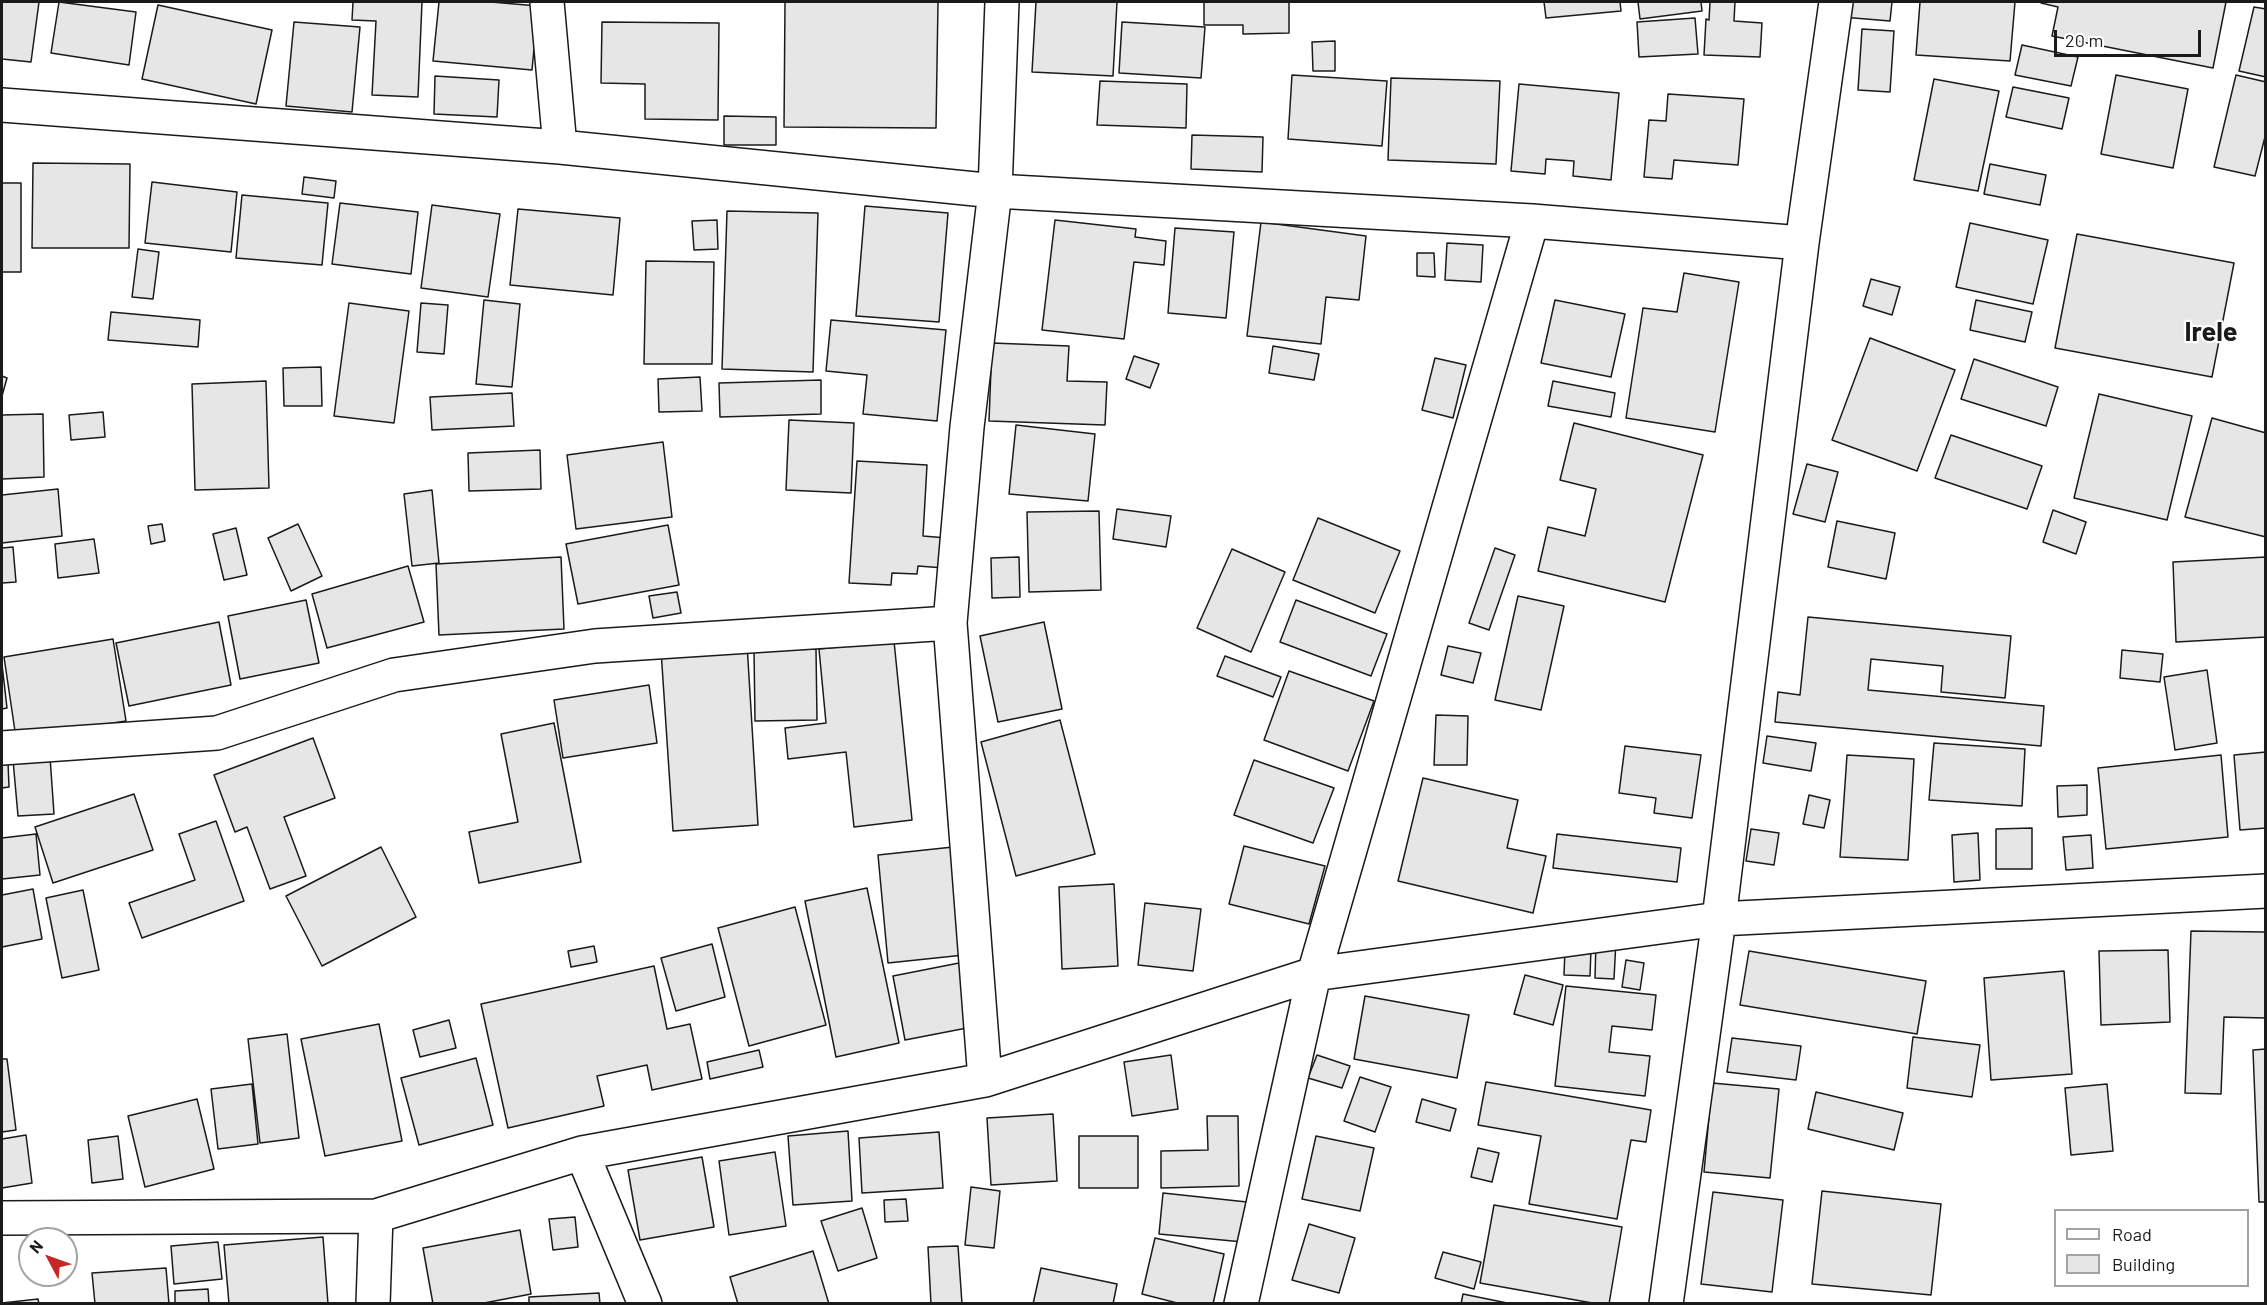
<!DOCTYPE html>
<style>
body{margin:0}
#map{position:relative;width:2267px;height:1305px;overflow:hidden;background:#fff;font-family:Barlow,sans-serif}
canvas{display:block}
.frame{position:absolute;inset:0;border:3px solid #1a1a1a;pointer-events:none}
.legend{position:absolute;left:2054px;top:1209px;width:195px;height:78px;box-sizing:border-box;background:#fff;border:2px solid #a3a3a3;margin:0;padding:8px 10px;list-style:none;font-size:18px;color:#1a1a1a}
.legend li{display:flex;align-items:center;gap:12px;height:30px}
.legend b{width:30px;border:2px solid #a3a3a3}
.north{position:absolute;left:18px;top:1227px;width:60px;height:60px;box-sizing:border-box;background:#fff;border:2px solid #a3a3a3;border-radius:50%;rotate:311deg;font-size:16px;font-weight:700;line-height:24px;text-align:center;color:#1a1a1a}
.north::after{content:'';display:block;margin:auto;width:21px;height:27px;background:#c62828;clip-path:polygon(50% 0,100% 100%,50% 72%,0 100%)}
.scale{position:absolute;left:2054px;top:30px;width:147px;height:27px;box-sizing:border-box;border:3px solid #1a1a1a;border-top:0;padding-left:8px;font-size:18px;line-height:21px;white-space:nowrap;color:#1a1a1a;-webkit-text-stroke:4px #fff;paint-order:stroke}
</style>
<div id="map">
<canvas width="2267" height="1305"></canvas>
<div class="frame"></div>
<ul class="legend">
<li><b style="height:8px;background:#fff"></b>Road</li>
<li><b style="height:16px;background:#e6e6e6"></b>Building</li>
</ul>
<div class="north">N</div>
<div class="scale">20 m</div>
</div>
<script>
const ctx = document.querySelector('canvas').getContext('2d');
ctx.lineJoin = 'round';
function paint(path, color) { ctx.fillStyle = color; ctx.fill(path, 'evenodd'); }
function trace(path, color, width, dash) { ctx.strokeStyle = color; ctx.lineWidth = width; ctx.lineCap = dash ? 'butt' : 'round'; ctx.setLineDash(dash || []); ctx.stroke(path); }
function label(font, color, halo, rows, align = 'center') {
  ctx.font = font + ' Barlow,sans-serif'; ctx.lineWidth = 4.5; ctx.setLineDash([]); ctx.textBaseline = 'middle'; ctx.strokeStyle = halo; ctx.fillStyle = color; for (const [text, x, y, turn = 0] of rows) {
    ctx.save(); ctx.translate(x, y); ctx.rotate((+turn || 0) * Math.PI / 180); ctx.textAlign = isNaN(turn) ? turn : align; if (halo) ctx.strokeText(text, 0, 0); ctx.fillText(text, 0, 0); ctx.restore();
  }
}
const building = new Path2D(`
 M 2,2 L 39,2 L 31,62 L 2,59 Z
 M 59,2 L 136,12 L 129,65 L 51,53 Z
 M 353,2 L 422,2 L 418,97 L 372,95 L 376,21 L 352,20 Z
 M 439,2 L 491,2 L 538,6 L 532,70 L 433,61 Z
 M 785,2 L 938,2 L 936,128 L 784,127 Z
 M 1036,2 L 1117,2 L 1113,76 L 1032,72 Z
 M 1204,2 L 1289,2 L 1289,33 L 1243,34 L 1243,25 L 1204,25 Z
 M 1544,2 L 1620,2 L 1621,11 L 1546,18 Z
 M 1638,2 L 1701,2 L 1702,11 L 1640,19 Z
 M 1710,2 L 1735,2 L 1734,21 L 1762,23 L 1760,57 L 1704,55 L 1706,19 L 1709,20 Z
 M 1844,2 L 1892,2 L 1890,21 L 1842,17 Z
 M 1920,2 L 2015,2 L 2010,61 L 1916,55 Z
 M 2042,2 L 2226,2 L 2213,68 L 2052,36 L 2058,7 L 2041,3 Z
 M 158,5 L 272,30 L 256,104 L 142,79 Z
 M 2254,7 L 2266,9 L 2266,77 L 2239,71 Z
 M 1695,18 L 1698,54 L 1639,57 L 1637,22 Z
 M 294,22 L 360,27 L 352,112 L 286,106 Z
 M 602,22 L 719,23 L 718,120 L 645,119 L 645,84 L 601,83 Z
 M 1122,22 L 1205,27 L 1201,78 L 1119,73 Z
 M 1862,29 L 1894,31 L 1890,92 L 1858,90 Z
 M 1335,41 L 1335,71 L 1313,71 L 1312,42 Z
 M 2022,45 L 2078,57 L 2071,86 L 2015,75 Z
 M 1292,75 L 1387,81 L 1382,146 L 1288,139 Z
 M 2116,75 L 2188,89 L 2173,168 L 2101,154 Z
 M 2236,75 L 2266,82 L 2266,133 L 2255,176 L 2214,167 Z
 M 435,76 L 499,80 L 497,117 L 434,114 Z
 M 1391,78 L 1500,81 L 1496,164 L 1388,160 Z
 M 1934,79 L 1999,91 L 1978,191 L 1914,180 Z
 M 1100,81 L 1187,84 L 1186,128 L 1097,125 Z
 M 1519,84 L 1619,93 L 1611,180 L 1573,176 L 1574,161 L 1546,159 L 1545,174 L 1511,171 Z
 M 2013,87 L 2069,98 L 2062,129 L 2006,117 Z
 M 1668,94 L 1744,99 L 1738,165 L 1674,160 L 1672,179 L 1644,177 L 1649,120 L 1666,121 Z
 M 724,116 L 776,117 L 776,145 L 724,145 Z
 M 1192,135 L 1263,137 L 1262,172 L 1191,169 Z
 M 33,163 L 130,164 L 129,248 L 32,248 Z
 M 1990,164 L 2046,175 L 2040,205 L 1984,194 Z
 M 304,177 L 336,181 L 334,198 L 302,194 Z
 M 152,182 L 237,192 L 231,252 L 145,243 Z
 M 2,183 L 21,183 L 21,272 L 2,272 Z
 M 242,195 L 328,203 L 322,265 L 236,258 Z
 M 340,203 L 418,212 L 411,274 L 332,264 Z
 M 432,205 L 500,214 L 488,297 L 421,288 Z
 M 865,206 L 948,213 L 939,322 L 856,316 Z
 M 518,209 L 620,218 L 613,295 L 510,285 Z
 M 727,211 L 818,213 L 813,372 L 722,369 Z
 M 717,220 L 718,249 L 694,250 L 692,221 Z
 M 1055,220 L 1136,229 L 1135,237 L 1166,241 L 1164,265 L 1134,262 L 1124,339 L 1042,330 Z
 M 1261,222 L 1366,236 L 1359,300 L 1326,297 L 1321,344 L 1247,336 Z
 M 1970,223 L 2048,240 L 2033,304 L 1956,287 Z
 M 1175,228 L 1234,232 L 1226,318 L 1168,313 Z
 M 2077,234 L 2234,263 L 2212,377 L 2055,348 Z
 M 1447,243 L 1483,245 L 1481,282 L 1445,280 Z
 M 138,249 L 159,252 L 153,299 L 132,297 Z
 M 1417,253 L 1434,253 L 1435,277 L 1417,276 Z
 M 646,261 L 714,262 L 712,364 L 644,364 Z
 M 1684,273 L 1739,282 L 1715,432 L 1626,418 L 1643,308 L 1677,312 Z
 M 1871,279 L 1900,287 L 1892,315 L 1863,306 Z
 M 484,300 L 520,304 L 512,387 L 476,384 Z
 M 1555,300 L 1625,314 L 1611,377 L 1541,363 Z
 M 1976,300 L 2032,312 L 2025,342 L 1970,330 Z
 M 349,303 L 409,311 L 394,423 L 334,416 Z
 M 421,303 L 448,305 L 444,354 L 417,352 Z
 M 111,312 L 200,320 L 198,347 L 108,340 Z
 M 831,320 L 946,330 L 937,421 L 863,414 L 867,375 L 826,371 Z
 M 1870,338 L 1955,370 L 1917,471 L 1832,440 Z
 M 992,343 L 1069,346 L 1067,381 L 1107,382 L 1105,425 L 989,421 Z
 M 1273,346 L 1319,354 L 1314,380 L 1269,373 Z
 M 1134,356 L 1159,364 L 1150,388 L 1126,379 Z
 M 1435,358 L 1466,365 L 1453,418 L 1422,410 Z
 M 1974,359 L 2058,387 L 2046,426 L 1961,399 Z
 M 321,367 L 322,406 L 284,406 L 283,368 Z
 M 2,376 L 7,378 L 2,396 Z
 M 700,377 L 702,411 L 659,412 L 658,379 Z
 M 821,380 L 821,414 L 720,417 L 719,383 Z
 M 266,381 L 269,488 L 195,490 L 192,384 Z
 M 1553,381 L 1615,393 L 1611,417 L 1548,406 Z
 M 512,393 L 514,426 L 432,430 L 430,397 Z
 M 2099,394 L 2192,416 L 2167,520 L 2074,498 Z
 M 103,412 L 105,437 L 71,440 L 69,415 Z
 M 43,414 L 44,477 L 2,479 L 2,415 Z
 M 2212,418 L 2266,433 L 2266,537 L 2185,517 Z
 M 789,420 L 854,423 L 851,493 L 786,490 Z
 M 1574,423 L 1703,455 L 1665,602 L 1538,571 L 1548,527 L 1585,536 L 1596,489 L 1560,480 Z
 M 1016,425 L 1095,434 L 1088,501 L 1009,494 Z
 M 1951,435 L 2042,466 L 2027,509 L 1935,478 Z
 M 663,442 L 672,517 L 576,529 L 567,455 Z
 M 540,450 L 541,489 L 469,491 L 468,453 Z
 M 857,461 L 927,465 L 923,536 L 947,538 L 944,568 L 918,566 L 917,574 L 892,573 L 891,585 L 849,583 Z
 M 1807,464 L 1838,472 L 1825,522 L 1793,514 Z
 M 58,489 L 62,536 L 2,543 L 2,495 Z
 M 432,490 L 439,563 L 412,566 L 404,494 Z
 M 1117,509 L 1171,516 L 1166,547 L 1113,539 Z
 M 2053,510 L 2086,522 L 2076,554 L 2043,542 Z
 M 1099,511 L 1101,590 L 1029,592 L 1027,512 Z
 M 1318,518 L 1400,551 L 1375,613 L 1293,580 Z
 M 1837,521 L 1895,533 L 1886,579 L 1828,567 Z
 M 162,524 L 165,541 L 151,544 L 148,526 Z
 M 298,524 L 322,576 L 291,591 L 268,538 Z
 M 668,525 L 679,585 L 578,604 L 566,544 Z
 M 236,528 L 247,575 L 224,580 L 213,534 Z
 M 94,539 L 99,573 L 58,578 L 55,544 Z
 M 13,547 L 16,582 L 2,583 L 2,548 Z
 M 1495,548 L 1515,555 L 1489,630 L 1469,623 Z
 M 1232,549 L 1285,572 L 1251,652 L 1197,628 Z
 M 561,557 L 564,629 L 439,635 L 436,564 Z
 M 1019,557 L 1020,597 L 992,598 L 991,558 Z
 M 2266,557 L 2266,637 L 2176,642 L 2173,562 Z
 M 408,566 L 424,622 L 327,648 L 312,594 Z
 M 677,592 L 681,613 L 653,618 L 649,596 Z
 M 1518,596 L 1564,606 L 1541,710 L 1495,700 Z
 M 306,600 L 319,663 L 240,679 L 228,616 Z
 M 1296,600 L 1387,634 L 1371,676 L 1280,642 Z
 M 1808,617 L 2011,636 L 2005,698 L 1941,692 L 1943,666 L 1871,659 L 1868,690 L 2044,706 L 2041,746 L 1775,722 L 1778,692 L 1800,695 Z
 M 219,622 L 231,685 L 129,706 L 116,643 Z
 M 1044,622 L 1062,709 L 998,722 L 980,636 Z
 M 113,639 L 126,721 L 16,738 L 4,657 Z
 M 894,641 L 912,820 L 854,827 L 846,752 L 788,759 L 785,728 L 826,723 L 819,649 Z
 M 747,644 L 758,825 L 673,831 L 661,650 Z
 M 1448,646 L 1481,653 L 1473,683 L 1441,675 Z
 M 816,649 L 817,720 L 755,721 L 754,650 Z
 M 2122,650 L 2163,654 L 2160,682 L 2120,678 Z
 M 1225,656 L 1281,677 L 1273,697 L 1217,676 Z
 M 2,664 L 7,708 L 2,709 Z
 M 2207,670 L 2217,743 L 2175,750 L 2164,677 Z
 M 1289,671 L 1374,701 L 1348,771 L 1264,740 Z
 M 649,685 L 657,743 L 563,758 L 554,700 Z
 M 1436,715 L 1468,716 L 1467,765 L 1434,765 Z
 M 1060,720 L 1095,854 L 1016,876 L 981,742 Z
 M 554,723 L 581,862 L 479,883 L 469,832 L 518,822 L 501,734 Z
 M 1767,736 L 1816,743 L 1811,771 L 1763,763 Z
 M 313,738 L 335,798 L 284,817 L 306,876 L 270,889 L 247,827 L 235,832 L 214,775 Z
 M 1934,743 L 2025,749 L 2022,806 L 1929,800 Z
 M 1625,746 L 1701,755 L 1692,818 L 1654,813 L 1656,798 L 1619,793 Z
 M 2266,752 L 2266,828 L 2240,830 L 2234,755 Z
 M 1847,755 L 1914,759 L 1908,860 L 1840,857 Z
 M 2221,755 L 2228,837 L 2106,849 L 2098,768 Z
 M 50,757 L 54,814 L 18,816 L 13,760 Z
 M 1254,760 L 1334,788 L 1313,843 L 1234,815 Z
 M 8,762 L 9,787 L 2,788 L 2,763 Z
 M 1423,778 L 1518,800 L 1507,848 L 1546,856 L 1533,913 L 1398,881 Z
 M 2087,785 L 2087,815 L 2058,817 L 2057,786 Z
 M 134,794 L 153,850 L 53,883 L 35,827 Z
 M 1809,795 L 1830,800 L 1824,828 L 1803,824 Z
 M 216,821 L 244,901 L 142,938 L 129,903 L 195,880 L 179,834 Z
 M 2032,828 L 2032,869 L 1996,869 L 1996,829 Z
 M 1751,829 L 1779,833 L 1774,865 L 1746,861 Z
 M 1978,833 L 1980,880 L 1954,882 L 1952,835 Z
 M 36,834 L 40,875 L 2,879 L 2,838 Z
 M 1557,834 L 1681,848 L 1677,882 L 1553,868 Z
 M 2091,835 L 2093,868 L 2066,870 L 2063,837 Z
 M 1244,846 L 1325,866 L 1309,924 L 1229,904 Z
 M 381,847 L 416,917 L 322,966 L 286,896 Z
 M 953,847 L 964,955 L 888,963 L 878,855 Z
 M 1114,884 L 1118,966 L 1062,969 L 1059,887 Z
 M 867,888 L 899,1043 L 836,1057 L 805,901 Z
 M 33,889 L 42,939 L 2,947 L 2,895 Z
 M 83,890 L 99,970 L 62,978 L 46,898 Z
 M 1145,903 L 1201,909 L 1193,971 L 1138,965 Z
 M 795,907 L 826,1025 L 749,1046 L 718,928 Z
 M 2191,931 L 2266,932 L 2266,1018 L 2224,1017 L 2221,1094 L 2185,1093 Z
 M 1596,940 L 1616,941 L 1614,979 L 1595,978 Z
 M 712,944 L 725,997 L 676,1011 L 661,958 Z
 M 594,946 L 597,962 L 571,967 L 568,951 Z
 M 1565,949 L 1591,949 L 1590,976 L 1564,975 Z
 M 2168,950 L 2170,1022 L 2101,1025 L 2099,951 Z
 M 1749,951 L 1926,981 L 1917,1034 L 1740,1005 Z
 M 1626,960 L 1644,963 L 1640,990 L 1622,987 Z
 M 959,963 L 972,1027 L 905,1040 L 893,976 Z
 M 654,966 L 667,1029 L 690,1024 L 702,1079 L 652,1090 L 647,1065 L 597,1076 L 604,1106 L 508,1128 L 481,1004 Z
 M 2064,971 L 2072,1074 L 1991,1080 L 1984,978 Z
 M 1525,975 L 1563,985 L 1553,1025 L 1514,1014 Z
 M 1566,986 L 1656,995 L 1652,1030 L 1612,1026 L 1609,1052 L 1650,1056 L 1645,1096 L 1555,1086 Z
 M 1365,996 L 1469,1015 L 1457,1078 L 1354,1059 Z
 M 449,1020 L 456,1048 L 420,1057 L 413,1030 Z
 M 379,1024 L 402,1141 L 325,1156 L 301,1039 Z
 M 287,1034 L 299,1138 L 260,1143 L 248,1039 Z
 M 1913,1037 L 1980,1045 L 1972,1097 L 1907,1088 Z
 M 1732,1038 L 1801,1046 L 1796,1080 L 1727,1072 Z
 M 2266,1049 L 2266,1202 L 2259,1202 L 2253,1050 Z
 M 759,1050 L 763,1067 L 710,1079 L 707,1062 Z
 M 1171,1055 L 1178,1109 L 1132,1116 L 1124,1062 Z
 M 1317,1055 L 1350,1066 L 1342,1088 L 1308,1078 Z
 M 476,1058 L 493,1125 L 419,1145 L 401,1078 Z
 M 2,1059 L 7,1059 L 16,1130 L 2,1132 Z
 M 1360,1077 L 1391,1087 L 1375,1132 L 1344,1121 Z
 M 1486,1082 L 1651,1110 L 1646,1142 L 1631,1140 L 1617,1219 L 1529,1204 L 1541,1136 L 1478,1125 Z
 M 1712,1083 L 1779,1089 L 1770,1178 L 1704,1172 Z
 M 252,1084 L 258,1144 L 218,1149 L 211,1089 Z
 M 2107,1084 L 2113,1151 L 2071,1155 L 2065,1088 Z
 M 1816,1092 L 1903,1113 L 1894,1150 L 1808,1129 Z
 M 197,1099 L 214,1169 L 145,1187 L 128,1116 Z
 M 1422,1099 L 1456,1109 L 1450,1131 L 1416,1122 Z
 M 1053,1114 L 1057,1181 L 991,1185 L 987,1118 Z
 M 1207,1116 L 1238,1116 L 1239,1186 L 1161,1188 L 1161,1151 L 1208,1150 Z
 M 848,1131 L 852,1201 L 793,1205 L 788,1136 Z
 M 939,1132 L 943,1188 L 862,1193 L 859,1138 Z
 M 26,1135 L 32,1183 L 2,1188 L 2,1139 Z
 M 118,1136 L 123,1179 L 92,1183 L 88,1140 Z
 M 1079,1136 L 1138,1136 L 1138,1188 L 1079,1188 Z
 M 1316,1136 L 1374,1148 L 1360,1211 L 1302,1199 Z
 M 1478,1148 L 1499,1153 L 1492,1182 L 1471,1177 Z
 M 775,1152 L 786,1226 L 729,1235 L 719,1161 Z
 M 702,1157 L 714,1227 L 640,1240 L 628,1170 Z
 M 971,1187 L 1000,1191 L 994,1248 L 965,1245 Z
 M 1822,1191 L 1941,1204 L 1931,1295 L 1812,1284 Z
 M 1713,1192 L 1783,1200 L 1772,1292 L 1701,1284 Z
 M 1163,1193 L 1247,1202 L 1243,1242 L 1159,1234 Z
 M 906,1199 L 908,1221 L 885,1222 L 884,1200 Z
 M 1494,1205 L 1622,1227 L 1609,1304 L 1598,1304 L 1480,1283 Z
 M 862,1208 L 877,1258 L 838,1271 L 821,1221 Z
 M 575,1217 L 578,1247 L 553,1250 L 549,1219 Z
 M 1309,1224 L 1355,1238 L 1339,1293 L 1292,1280 Z
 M 520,1230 L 531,1294 L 479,1304 L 433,1304 L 423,1248 Z
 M 323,1237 L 328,1304 L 229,1304 L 224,1245 Z
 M 1155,1238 L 1224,1254 L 1213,1304 L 1181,1304 L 1142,1294 Z
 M 218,1242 L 222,1279 L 174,1284 L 171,1246 Z
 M 958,1246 L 962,1304 L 931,1304 L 928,1247 Z
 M 813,1251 L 829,1304 L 738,1304 L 730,1277 Z
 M 1443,1252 L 1481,1262 L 1474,1289 L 1435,1278 Z
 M 166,1268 L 169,1304 L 95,1304 L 92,1273 Z
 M 1041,1268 L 1117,1284 L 1113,1304 L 1033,1304 Z
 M 208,1289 L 209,1304 L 175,1304 L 175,1291 Z
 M 599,1293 L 600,1304 L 529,1304 L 529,1297 Z
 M 1463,1294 L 1512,1304 L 1461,1304 Z
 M 38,1299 L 39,1304 L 2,1304 L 2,1303 Z`);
const street = new Path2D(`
 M 547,2 L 560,147
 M 2,105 L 560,147 L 995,191 L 1532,221 L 1802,243
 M 2,748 L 217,733 L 394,675 L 595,646 L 950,623
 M 985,1080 L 950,623 L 967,427 L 995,191 L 1002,2
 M 582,1153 L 645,1304
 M 2,1218 L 376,1216 L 582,1153 L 985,1080 L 1314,974 L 1719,919 L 2266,891
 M 373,1304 L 376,1216
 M 1241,1304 L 1314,974 L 1532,221
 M 1666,1304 L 1719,919 L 1802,243 L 1836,2`);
const districtNames = [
 ["Irele",2211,332]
];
paint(building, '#e6e6e6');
trace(building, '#1a1a1a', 1.5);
trace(street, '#1a1a1a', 36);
trace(street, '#fff', 33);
label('bold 27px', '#1a1a1a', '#fff', districtNames);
</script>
